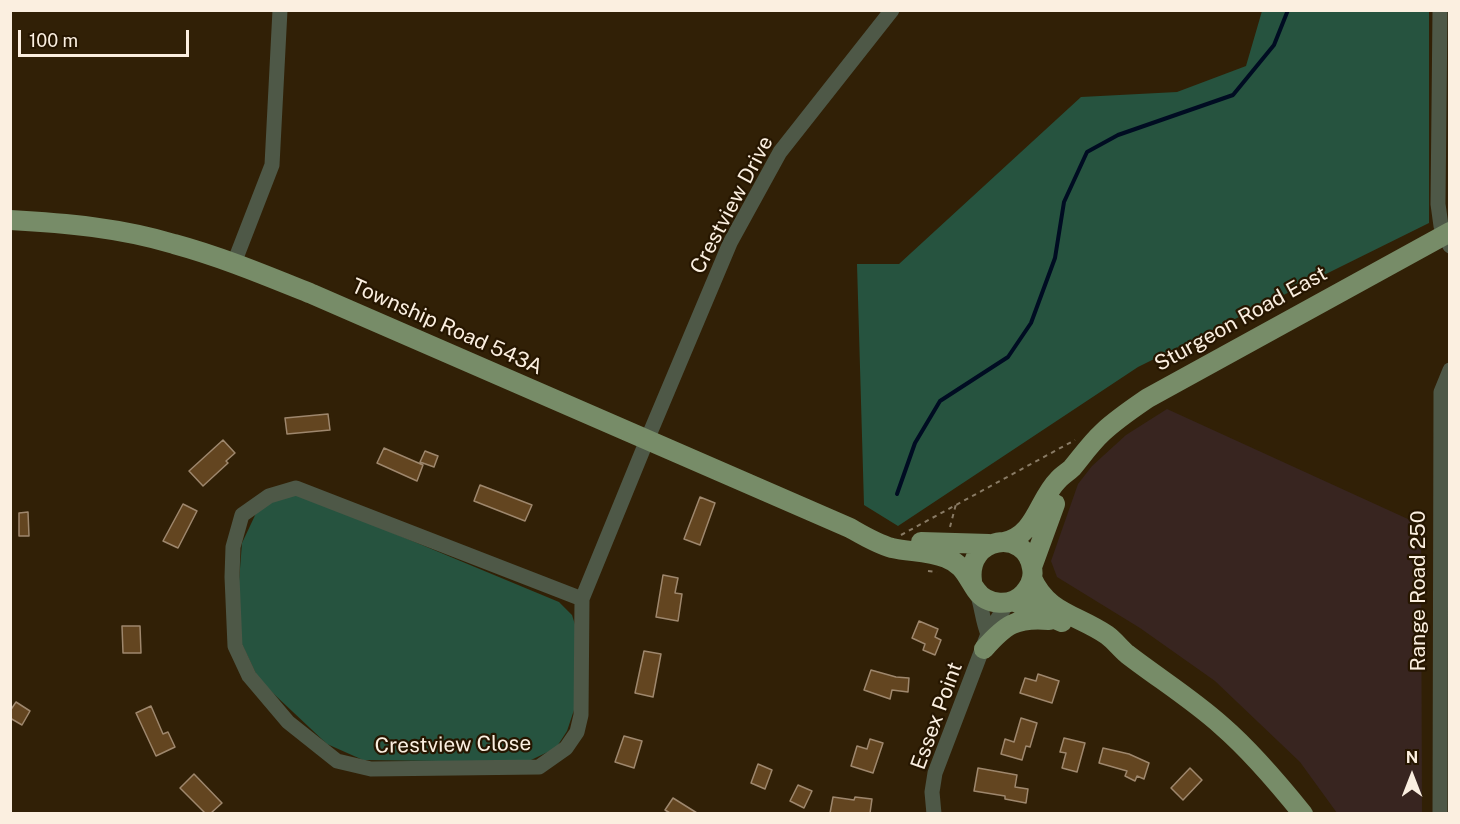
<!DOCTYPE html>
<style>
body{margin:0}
#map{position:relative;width:1460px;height:824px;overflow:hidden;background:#312006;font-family:"Public Sans",sans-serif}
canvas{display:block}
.frame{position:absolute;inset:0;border:12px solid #fbefe0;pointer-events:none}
.north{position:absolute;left:1382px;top:746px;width:60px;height:60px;-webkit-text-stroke:4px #261600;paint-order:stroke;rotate:0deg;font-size:16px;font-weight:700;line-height:24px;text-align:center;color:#fbefe0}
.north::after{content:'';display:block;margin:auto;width:21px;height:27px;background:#fbefe0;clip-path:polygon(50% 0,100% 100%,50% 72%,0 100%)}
.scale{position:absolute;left:18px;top:30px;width:171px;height:27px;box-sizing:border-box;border:3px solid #fbefe0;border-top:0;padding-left:8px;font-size:18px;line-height:21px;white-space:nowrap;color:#fbefe0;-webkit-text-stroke:4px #261600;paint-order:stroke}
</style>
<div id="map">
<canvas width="1460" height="824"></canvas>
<div class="frame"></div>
<div class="north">N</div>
<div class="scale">100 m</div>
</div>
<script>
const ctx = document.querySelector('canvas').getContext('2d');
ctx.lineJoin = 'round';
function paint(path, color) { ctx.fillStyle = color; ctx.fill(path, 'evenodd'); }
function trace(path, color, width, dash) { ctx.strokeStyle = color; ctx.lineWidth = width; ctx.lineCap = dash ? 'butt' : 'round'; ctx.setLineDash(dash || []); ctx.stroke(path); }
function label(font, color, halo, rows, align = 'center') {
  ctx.font = font + ' "Public Sans",sans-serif'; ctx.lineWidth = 4.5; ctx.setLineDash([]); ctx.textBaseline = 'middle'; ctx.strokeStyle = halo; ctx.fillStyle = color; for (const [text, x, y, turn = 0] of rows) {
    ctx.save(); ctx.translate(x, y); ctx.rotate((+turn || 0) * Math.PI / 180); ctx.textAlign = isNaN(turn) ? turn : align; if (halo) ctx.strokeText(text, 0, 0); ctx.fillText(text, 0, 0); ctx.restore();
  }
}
const commercial = new Path2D(`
 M 1167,409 L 1421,525 L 1422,813 L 1337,813 L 1300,762 L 1215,681 L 1140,628 L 1057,577 L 1051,561 L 1078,484 L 1092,466 L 1126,435 Z`);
const green = new Path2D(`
 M 1262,11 L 1429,11 L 1429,223 L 1138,367 L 898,526 L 864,505 L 857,264 L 899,264 L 1081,97 L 1177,92 L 1246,66 Z
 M 295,495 L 309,498 L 559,602 L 572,615 L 578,634 L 574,710 L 567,731 L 556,748 L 531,760 L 512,762 L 363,760 L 327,744 L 259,680 L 241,642 L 237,607 L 242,543 L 258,509 L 274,498 Z`);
const stream = new Path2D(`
 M 897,494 L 915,443 L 940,401 L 1008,357 L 1031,323 L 1055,258 L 1064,202 L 1087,152 L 1118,135 L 1233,95 L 1274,45 L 1288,10`);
const building = new Path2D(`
 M 328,414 L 330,430 L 287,434 L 285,418 Z
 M 223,440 L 235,453 L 226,461 L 228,463 L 203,486 L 189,471 Z
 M 384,448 L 423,465 L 417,481 L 377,463 Z
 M 425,451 L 438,456 L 434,467 L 420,462 Z
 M 480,485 L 532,505 L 525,521 L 474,501 Z
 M 700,497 L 715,503 L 700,545 L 684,539 Z
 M 183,504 L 197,511 L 178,548 L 163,541 Z
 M 28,512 L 29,536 L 19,536 L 19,513 Z
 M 663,575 L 678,578 L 675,593 L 682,594 L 678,621 L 656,617 Z
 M 919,621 L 938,629 L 935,637 L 941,640 L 935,655 L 923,650 L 925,644 L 912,638 Z
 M 122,626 L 140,626 L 141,653 L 123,653 Z
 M 644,651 L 661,654 L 653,697 L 635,693 Z
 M 871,670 L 896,677 L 909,678 L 908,692 L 892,690 L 890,699 L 864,690 Z
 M 1038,674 L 1059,681 L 1052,703 L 1020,693 L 1025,678 L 1036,681 Z
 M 16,702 L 30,711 L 22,725 L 10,718 L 10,711 Z
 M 151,706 L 163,734 L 168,732 L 175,747 L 156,756 L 136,713 Z
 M 1021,718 L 1037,723 L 1030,747 L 1026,746 L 1022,760 L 1001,754 L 1005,739 L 1014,742 Z
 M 624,736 L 642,741 L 634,768 L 615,762 Z
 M 1064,738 L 1085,743 L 1077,772 L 1062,768 L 1066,753 L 1060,752 Z
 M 870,739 L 883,743 L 873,773 L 851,766 L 857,746 L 867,749 Z
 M 1103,748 L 1129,754 L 1149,763 L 1144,779 L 1137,776 L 1135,781 L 1125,776 L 1127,771 L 1099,763 Z
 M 758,764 L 772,770 L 765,789 L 751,783 Z
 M 978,768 L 1017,775 L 1015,787 L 1028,789 L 1026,803 L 1005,799 L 1005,796 L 974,791 Z
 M 1190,768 L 1202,780 L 1183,800 L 1171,788 Z
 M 194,774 L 222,803 L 211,813 L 205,813 L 180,788 Z
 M 798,785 L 812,791 L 804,808 L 790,801 Z
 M 833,797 L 854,800 L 855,797 L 872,799 L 870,813 L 830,813 Z
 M 673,798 L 697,813 L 670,813 L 665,810 Z`);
const path = new Path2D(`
 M 950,527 L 956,504
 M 901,535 L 1075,440
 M 928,571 L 937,572`);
const minor = new Path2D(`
 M 1440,10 L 1438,204 L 1441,226 L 1450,246
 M 234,263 L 272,165 L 280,10
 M 976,590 C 982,605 982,620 988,634
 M 582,599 L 296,488 L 269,496 L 242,515 L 233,547 L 232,577 L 235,646 L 249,676 L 288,722 L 337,761 L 371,769 L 539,767 L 566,748 L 577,732 L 581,715 L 582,599 L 647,440 L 730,243 L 780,152 L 892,10
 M 934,814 L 932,792 L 935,773 L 988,634 L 1008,602
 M 1440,814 L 1441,392 L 1450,370`);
const major = new Path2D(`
 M 10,220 C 66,223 121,228 174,244 C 222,257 267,276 312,294 L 850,528 C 864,536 877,544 892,548 C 910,552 928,551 946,558 C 963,564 967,577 976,590 C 987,606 1012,607 1024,593 C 1030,586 1034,577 1032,568 C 1026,528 966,536 972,581
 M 921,542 L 989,544
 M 1004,542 C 1036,535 1038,500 1058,480 C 1062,475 1068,472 1072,468 C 1082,456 1091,443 1103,432 C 1117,419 1132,409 1148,398 L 1450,232
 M 1032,567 L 1055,504
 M 1032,578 C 1047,613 1078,615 1107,635 C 1114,640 1120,648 1127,654 C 1158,678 1192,699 1222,726 C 1252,752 1278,783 1303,814
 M 1013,601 L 1062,622
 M 984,649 C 1005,625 1016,617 1049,620`);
const streetNames = [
 ["Crestview Drive",732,205,-62],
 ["Sturgeon Road East",1241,319,-29],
 ["Township Road 543A",447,327,24],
 ["Range Road 250",1419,591,-90],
 ["Essex Point",937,716,-70],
 ["Crestview Close",453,745,-1]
];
paint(commercial, '#382520');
paint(green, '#26533f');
trace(stream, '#000c22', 4);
paint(building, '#634520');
trace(building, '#9e876d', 1.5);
trace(path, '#897b65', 2, [4.5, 4.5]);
trace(minor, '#4e5847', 15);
trace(major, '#778c68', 20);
label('21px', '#fbefe0', '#261600', streetNames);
</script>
